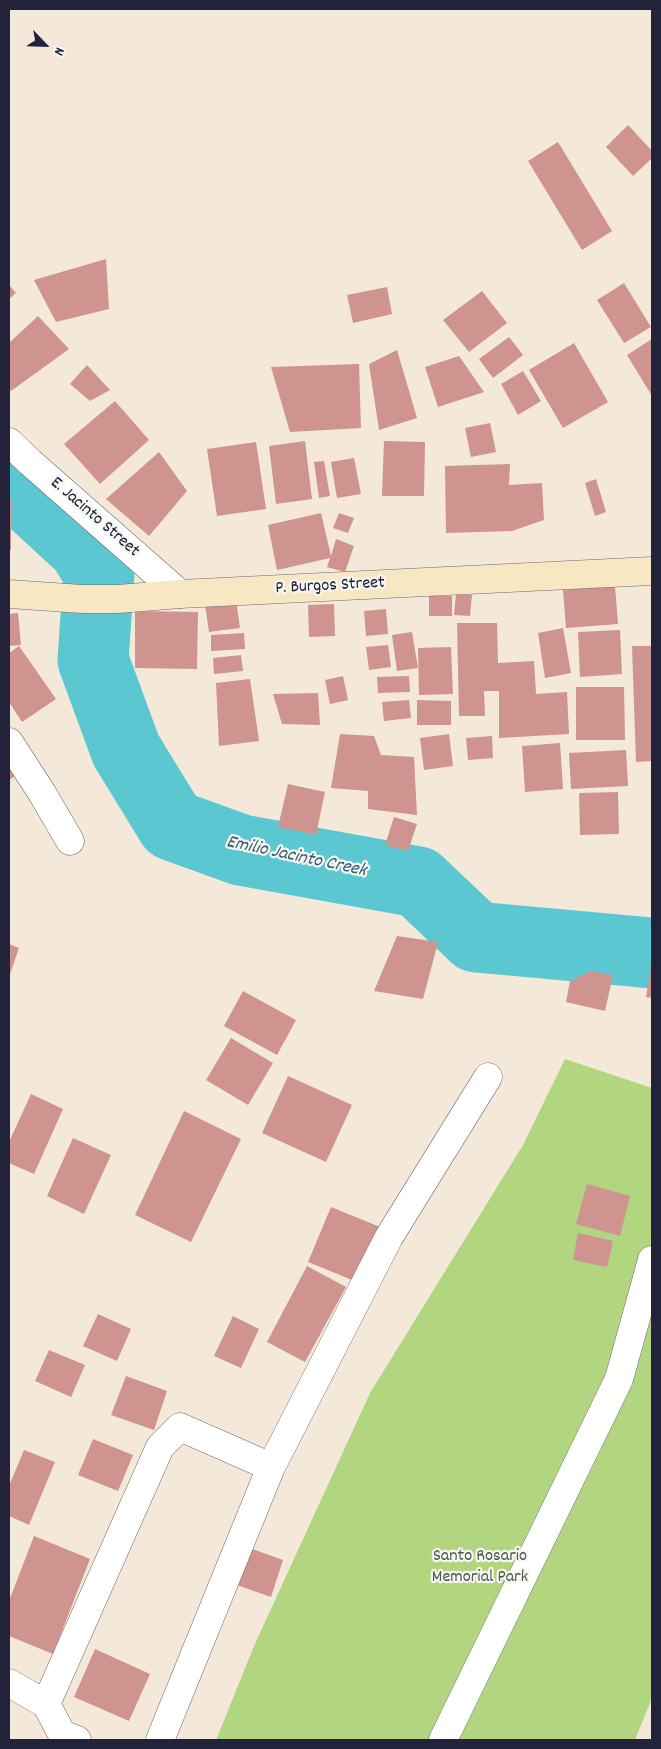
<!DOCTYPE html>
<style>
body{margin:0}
#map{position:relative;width:661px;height:1749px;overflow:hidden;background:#f4e9d9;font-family:Dekko,sans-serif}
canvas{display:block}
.frame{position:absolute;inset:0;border:10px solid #22223b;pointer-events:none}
.north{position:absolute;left:20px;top:20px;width:50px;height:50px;-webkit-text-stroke:4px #f6f6f2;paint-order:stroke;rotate:114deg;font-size:14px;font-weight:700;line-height:20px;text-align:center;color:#22223b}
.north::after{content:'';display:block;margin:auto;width:18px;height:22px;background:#22223b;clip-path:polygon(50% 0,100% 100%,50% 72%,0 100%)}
</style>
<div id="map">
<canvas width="661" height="1749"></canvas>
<div class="frame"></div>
<div class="north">N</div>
</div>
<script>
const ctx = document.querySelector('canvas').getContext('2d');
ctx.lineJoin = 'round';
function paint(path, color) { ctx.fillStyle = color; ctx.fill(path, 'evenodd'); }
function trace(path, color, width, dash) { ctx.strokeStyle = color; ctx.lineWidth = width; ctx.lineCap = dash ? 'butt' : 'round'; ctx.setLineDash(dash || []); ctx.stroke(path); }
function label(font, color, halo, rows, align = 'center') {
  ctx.font = font + ' Dekko,sans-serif'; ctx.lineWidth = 4.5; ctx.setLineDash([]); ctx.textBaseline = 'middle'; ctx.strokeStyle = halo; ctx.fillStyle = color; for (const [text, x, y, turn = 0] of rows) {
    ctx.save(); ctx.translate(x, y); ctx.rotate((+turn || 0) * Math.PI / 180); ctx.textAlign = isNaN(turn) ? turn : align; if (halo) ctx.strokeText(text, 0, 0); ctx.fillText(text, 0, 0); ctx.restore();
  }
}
const green = new Path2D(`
 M 565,1059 L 652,1088 L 652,1698 L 635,1740 L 216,1740 L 254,1646 L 370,1393 L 523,1145 Z`);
const river = new Path2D(`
 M 9,479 L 83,547 L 99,573 L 93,660 L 126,750 L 172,825 L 241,850 L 418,882 L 476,937 L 652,953`);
const building = new Path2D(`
 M 628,125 L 652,151 L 652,158 L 633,176 L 606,147 Z
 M 558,142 L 612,231 L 582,250 L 528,161 Z
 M 106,259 L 109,309 L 56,322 L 34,280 Z
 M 624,283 L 651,327 L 624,343 L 597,300 Z
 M 9,285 L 16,293 L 9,299 Z
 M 387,287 L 392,314 L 353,323 L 347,295 Z
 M 482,291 L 507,323 L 469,352 L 443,320 Z
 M 38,316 L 69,349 L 11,391 L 9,389 L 9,343 Z
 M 509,337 L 523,355 L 493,378 L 479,359 Z
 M 652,339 L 652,396 L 627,355 Z
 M 574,343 L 608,402 L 563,428 L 529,370 Z
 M 397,350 L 417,418 L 379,430 L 369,364 Z
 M 459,356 L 484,392 L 438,407 L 425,367 Z
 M 359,364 L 361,428 L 290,432 L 271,367 Z
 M 87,365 L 110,390 L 90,401 L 70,384 Z
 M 523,371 L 541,401 L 518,415 L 501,384 Z
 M 115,401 L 149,440 L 100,484 L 64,444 Z
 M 490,423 L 496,452 L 471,457 L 465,428 Z
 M 305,441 L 312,499 L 276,504 L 269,446 Z
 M 384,441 L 425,442 L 424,496 L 382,496 Z
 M 256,442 L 266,509 L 217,516 L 207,449 Z
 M 159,452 L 187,491 L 149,536 L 106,499 Z
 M 354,458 L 361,494 L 337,498 L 331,462 Z
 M 324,461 L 330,496 L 319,498 L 314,462 Z
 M 510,464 L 509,485 L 542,483 L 544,520 L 512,531 L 446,533 L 445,466 Z
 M 596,479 L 606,512 L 595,516 L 585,483 Z
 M 9,499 L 11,499 L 11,550 L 9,550 Z
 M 321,513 L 331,556 L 336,539 L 354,546 L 345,572 L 327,567 L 330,558 L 277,570 L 268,525 Z
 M 339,513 L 354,518 L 348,533 L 333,528 Z
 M 615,586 L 618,624 L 566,628 L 563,590 Z
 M 456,594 L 472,595 L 470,616 L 454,615 Z
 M 429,596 L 452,596 L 452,616 L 429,616 Z
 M 236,600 L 240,628 L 209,632 L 205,604 Z
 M 334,604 L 335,636 L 309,637 L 308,605 Z
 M 386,609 L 388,634 L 366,636 L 364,611 Z
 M 135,611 L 198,612 L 197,669 L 135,668 Z
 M 18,613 L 21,645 L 9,646 L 9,614 Z
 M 457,623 L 497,623 L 498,663 L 534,661 L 536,694 L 567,692 L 569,734 L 499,738 L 499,691 L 484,691 L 485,716 L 459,716 Z
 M 563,628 L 571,673 L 545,678 L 538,633 Z
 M 620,630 L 622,674 L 580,677 L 578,632 Z
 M 412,632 L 418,668 L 397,671 L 392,635 Z
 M 244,633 L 245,649 L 211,651 L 211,635 Z
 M 388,645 L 391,667 L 369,670 L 366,647 Z
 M 19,646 L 56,699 L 22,722 L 9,702 L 9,653 Z
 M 632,646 L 652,646 L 652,761 L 636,762 Z
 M 451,647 L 453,694 L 419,695 L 418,648 Z
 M 241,655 L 243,671 L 214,674 L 213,658 Z
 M 343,676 L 348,700 L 330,704 L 325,680 Z
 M 409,676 L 410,692 L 378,693 L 377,677 Z
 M 250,679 L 259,741 L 219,746 L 216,683 Z
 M 576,687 L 624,687 L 625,740 L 576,740 Z
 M 318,693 L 320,725 L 282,724 L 273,694 Z
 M 409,700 L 411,718 L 384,721 L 382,702 Z
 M 417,700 L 451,701 L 451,725 L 417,725 Z
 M 340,734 L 374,736 L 381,755 L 414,757 L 417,815 L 368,809 L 368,791 L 331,788 Z
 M 449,734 L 453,766 L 424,770 L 420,738 Z
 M 492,736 L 493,758 L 468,760 L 466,738 Z
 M 560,743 L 563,789 L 525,792 L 522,746 Z
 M 626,750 L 628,786 L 571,789 L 569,753 Z
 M 9,767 L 15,776 L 9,780 Z
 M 288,784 L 325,792 L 316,835 L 278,827 Z
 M 618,792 L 619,834 L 580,835 L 579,793 Z
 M 394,817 L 417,824 L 408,851 L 385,845 Z
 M 397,936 L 438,942 L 423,999 L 374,991 Z
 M 9,944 L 19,948 L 9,977 Z
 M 651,967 L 652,967 L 652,998 L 646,997 Z
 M 591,971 L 613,975 L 605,1011 L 566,1002 L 570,981 Z
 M 243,991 L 296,1020 L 277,1055 L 224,1026 Z
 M 231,1038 L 273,1063 L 248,1105 L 206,1080 Z
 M 288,1076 L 352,1105 L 326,1162 L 262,1133 Z
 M 31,1094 L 63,1109 L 34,1174 L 9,1163 L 9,1142 Z
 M 184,1111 L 241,1139 L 191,1242 L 135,1215 Z
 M 73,1138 L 111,1155 L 84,1214 L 47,1196 Z
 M 587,1184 L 630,1196 L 620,1236 L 576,1224 Z
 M 331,1207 L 380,1227 L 357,1282 L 308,1262 Z
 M 578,1233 L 613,1241 L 607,1267 L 573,1260 Z
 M 307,1266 L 346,1287 L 305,1362 L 267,1342 Z
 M 98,1314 L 131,1329 L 117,1361 L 83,1346 Z
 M 233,1316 L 259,1329 L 241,1368 L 214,1356 Z
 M 49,1350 L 85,1365 L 71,1397 L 35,1381 Z
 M 126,1376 L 167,1391 L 154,1430 L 111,1415 Z
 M 93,1439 L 133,1455 L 118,1491 L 78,1475 Z
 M 24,1450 L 55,1462 L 29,1525 L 9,1516 L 9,1486 Z
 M 34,1536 L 90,1559 L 53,1654 L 9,1636 L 9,1601 Z
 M 247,1547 L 283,1560 L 271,1597 L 234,1584 Z
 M 95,1649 L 150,1674 L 129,1721 L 74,1697 Z`);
const street = new Path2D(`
 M 9,442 L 31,463 L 180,594
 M 9,742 L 42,793 L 70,841
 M 9,1683 L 46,1704 L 62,1734 L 77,1740
 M 46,1704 L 160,1447 L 180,1427 L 271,1467
 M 160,1740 L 271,1467 L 389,1237 L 488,1077
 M 443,1740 L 619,1379 L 652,1260`);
const secondary = new Path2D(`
 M 9,594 L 82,599 L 118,599 L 180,594 L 652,571`);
const streetNames = [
 ["E. Jacinto Street",94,518,41],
 ["P. Burgos Street",330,587,-3]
];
const parkNames = [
 ["Santo Rosario",480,1558],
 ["Memorial Park",480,1579]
];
const waterNames = [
 ["Emilio Jacinto Creek",296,858,12]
];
paint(green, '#b2d67f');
trace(river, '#5bc8d1', 71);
paint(building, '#cf9390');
trace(street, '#6c6872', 29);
trace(secondary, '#6c6872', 29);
trace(street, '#fff', 28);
trace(secondary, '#f7e8c3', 28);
label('18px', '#22223b', '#f6f6f2', streetNames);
label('18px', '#4d584f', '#f6f6f2', parkNames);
label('italic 19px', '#365c70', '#f6f6f2', waterNames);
</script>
